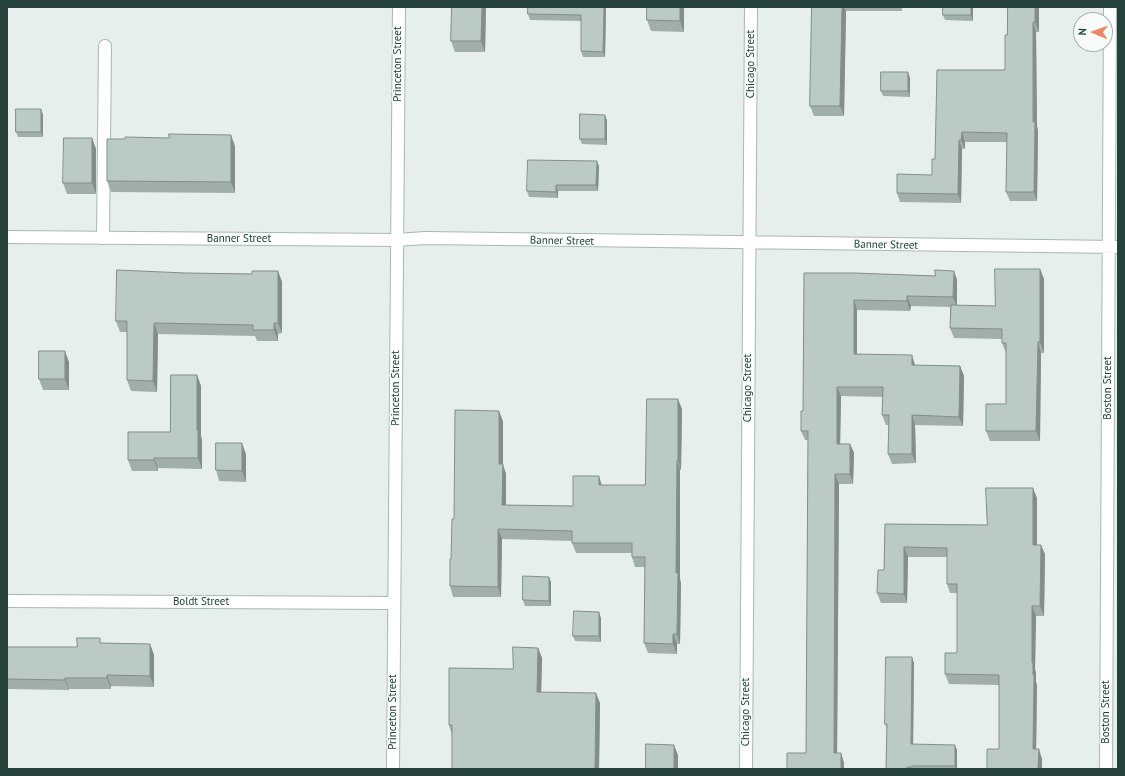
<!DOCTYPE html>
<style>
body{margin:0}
#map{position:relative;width:1125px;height:776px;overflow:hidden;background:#e6efeb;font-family:"PT Sans",sans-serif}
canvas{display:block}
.frame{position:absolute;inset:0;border:8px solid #24423a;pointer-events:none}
.north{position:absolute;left:1073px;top:12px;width:40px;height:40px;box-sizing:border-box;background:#f7fbf9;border:1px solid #a3b1ad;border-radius:50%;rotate:272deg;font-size:11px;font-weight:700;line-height:16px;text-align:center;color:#24423a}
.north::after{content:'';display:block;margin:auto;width:14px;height:18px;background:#f4845f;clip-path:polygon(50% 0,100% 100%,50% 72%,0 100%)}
</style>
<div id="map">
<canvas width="1125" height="776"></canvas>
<div class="frame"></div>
<div class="north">N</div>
</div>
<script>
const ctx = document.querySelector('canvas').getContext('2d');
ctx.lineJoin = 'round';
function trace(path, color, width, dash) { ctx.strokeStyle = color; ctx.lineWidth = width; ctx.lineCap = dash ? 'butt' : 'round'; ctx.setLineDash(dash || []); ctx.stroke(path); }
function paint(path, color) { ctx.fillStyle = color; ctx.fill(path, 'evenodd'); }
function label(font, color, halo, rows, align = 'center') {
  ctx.font = font + ' "PT Sans",sans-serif'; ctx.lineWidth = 3; ctx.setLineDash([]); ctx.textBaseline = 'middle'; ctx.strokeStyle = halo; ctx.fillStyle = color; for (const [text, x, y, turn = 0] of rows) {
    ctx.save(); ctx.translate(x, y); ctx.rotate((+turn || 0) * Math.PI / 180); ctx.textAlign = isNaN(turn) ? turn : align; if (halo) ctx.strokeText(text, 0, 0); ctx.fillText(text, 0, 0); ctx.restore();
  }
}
const lane = new Path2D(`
 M 103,238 L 105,46`);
const street = new Path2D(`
 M 7,237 L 397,240 L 425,238 C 656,242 887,245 1118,247
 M 7,601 L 394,603
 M 393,769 L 399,7
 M 746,769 L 751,7
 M 1106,769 L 1110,7`);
const wall = new Path2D(`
 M 452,7 L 486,7 L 485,52 L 455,52 L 451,41 Z
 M 606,7 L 605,57 L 583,57 L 581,51 L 581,21 L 530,20 L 528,14 Z
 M 647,7 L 684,7 L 684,32 L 651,31 L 647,20 Z
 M 812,7 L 902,7 L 902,11 L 846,11 L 844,116 L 814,116 L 810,106 Z
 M 943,7 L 973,7 L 973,21 L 945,20 L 943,15 Z
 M 1039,7 L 1039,32 L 1036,32 L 1037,126 L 1038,131 L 1037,201 L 1010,201 L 1006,192 L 1007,142 L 965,142 L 965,149 L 962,149 L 961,203 L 900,202 L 897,193 L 932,175 L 935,159 L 1005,70 L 1007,35 Z
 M 910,78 L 910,97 L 883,96 L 881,91 Z
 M 41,109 L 43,115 L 43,137 L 18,137 L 16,132 Z
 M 605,115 L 607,121 L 607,145 L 582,144 L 580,139 Z
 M 92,138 L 96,149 L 96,194 L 67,194 L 63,183 Z
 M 235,146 L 235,193 L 111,192 L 107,181 Z
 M 599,166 L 598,191 L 558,191 L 558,198 L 529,197 L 527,191 Z
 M 1040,269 L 1044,279 L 1044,353 L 1041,353 L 1040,441 L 990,441 L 986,431 L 1006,404 L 1006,353 L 1002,343 L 1002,339 L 954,338 L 950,328 L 950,307 L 911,306 L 910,311 L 857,310 L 857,354 L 915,365 L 960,366 L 964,376 L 963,426 L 915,425 L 916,463 L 892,464 L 888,454 L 889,425 L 886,425 L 882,415 L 883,397 L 841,396 L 840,444 L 850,444 L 854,453 L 853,484 L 839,484 L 837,753 L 841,753 L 844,763 L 806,753 L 808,440 L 805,440 L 801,431 L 803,411 L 804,273 L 935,276 L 954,271 L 957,280 L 957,305 L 995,306 Z
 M 278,271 L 282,282 L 282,333 L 278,334 L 278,341 L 257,341 L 255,336 L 158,334 L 157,392 L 131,391 L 127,380 L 127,332 L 120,332 L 116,321 L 186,273 L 252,274 Z
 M 69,362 L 69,390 L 43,390 L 39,379 Z
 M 197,375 L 201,386 L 201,436 L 202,441 L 202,469 L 158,468 L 158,471 L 132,471 L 128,460 L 170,432 Z
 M 682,409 L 681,470 L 680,470 L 680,579 L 681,583 L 680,644 L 677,644 L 677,654 L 648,653 L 644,643 L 645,567 L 635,567 L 632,557 L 632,553 L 576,553 L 572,543 L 572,541 L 502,539 L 501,597 L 453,597 L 450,586 L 454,519 L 503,421 L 503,465 L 506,474 L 506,505 L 573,506 L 602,485 L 645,485 Z
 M 246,454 L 246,482 L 219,481 L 216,470 Z
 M 1037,498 L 1037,545 L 1045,554 L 1044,616 L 1036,616 L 1035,669 L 1036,673 L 1036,682 L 1037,685 L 1036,749 L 1042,759 L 1042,769 L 987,769 L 999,749 L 999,685 L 949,684 L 945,674 L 957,653 L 957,593 L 950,593 L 947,584 L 947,557 L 908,557 L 907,603 L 881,603 L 877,593 L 884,570 L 885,524 L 987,525 Z
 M 551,582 L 551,606 L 525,606 L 523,600 Z
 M 601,618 L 601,642 L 575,641 L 573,636 Z
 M 102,643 L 150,644 L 154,655 L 154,687 L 111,686 L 111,689 L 69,689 L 69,690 L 7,689 L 7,647 L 77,647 Z
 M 538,648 L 542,658 L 541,692 L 600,703 L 599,769 L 452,769 L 452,735 L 449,725 L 513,669 Z
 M 914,663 L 913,744 L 957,750 L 957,769 L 886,769 L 887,729 L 885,724 Z`);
const shadedWall = new Path2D(`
 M 482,7 L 486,7 L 485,52 L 481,41 Z
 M 604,7 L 606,7 L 605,57 L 603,52 Z
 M 680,7 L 684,7 L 684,32 L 680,21 Z
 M 842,7 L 844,7 L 846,11 L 844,116 L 840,106 Z
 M 971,7 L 973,7 L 973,21 L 971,15 Z
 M 1035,7 L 1039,7 L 1039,32 L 1035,22 Z
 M 1033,22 L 1036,32 L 1037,126 L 1038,131 L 1037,201 L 1034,192 Z
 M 908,72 L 910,78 L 910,97 L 908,91 Z
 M 41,109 L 43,115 L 43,137 L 41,132 Z
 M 605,115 L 607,121 L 607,145 L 605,139 Z
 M 962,132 L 965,142 L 965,149 L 961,140 Z
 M 231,135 L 235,146 L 235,193 L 231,182 Z
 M 92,138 L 96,149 L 96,194 L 92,183 Z
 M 959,140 L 962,149 L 961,203 L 958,194 Z
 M 597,161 L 599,166 L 598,191 L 596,185 Z
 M 556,185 L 558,191 L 558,198 L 556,192 Z
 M 1040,269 L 1044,279 L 1044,353 L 1040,342 Z
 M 278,271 L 282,282 L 282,333 L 278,323 Z
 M 954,271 L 957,280 L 957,307 L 953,297 Z
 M 907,296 L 911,306 L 910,311 L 907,301 Z
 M 854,300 L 857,310 L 857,363 L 854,354 Z
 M 154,323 L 158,334 L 157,392 L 153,381 Z
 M 274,323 L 278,334 L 278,341 L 274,330 Z
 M 1038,342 L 1041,353 L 1040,441 L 1036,431 Z
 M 65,351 L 69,362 L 69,390 L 65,379 Z
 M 912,355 L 915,365 L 915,375 L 912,365 Z
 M 960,366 L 964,376 L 963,426 L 959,417 Z
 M 197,375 L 201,386 L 201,436 L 202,441 L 202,469 L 198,458 L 197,430 Z
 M 837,387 L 841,396 L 840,453 L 837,444 Z
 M 678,399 L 682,409 L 681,470 L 678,460 Z
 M 499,411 L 503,421 L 503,465 L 506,474 L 506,515 L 502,505 L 499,464 Z
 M 912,415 L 915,425 L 916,463 L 912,454 Z
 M 242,443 L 246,454 L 246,482 L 242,471 Z
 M 850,444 L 854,453 L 853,484 L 850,474 Z
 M 154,458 L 158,468 L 158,471 L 154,460 Z
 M 677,460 L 680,470 L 680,579 L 681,583 L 680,644 L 677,634 L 676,573 Z
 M 835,474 L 839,484 L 837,763 L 834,753 Z
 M 599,476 L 602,486 L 599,485 Z
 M 1033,488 L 1037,498 L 1037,554 L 1033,545 Z
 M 498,529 L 502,539 L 501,597 L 498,587 Z
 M 1041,545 L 1045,554 L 1044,616 L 1040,606 Z
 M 904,547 L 908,557 L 907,603 L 904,594 Z
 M 549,577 L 551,582 L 551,606 L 549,601 Z
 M 1032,606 L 1036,616 L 1035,669 L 1036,673 L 1036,682 L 1037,685 L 1036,759 L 1033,749 L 1032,663 Z
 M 599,612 L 601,618 L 601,642 L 599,636 Z
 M 673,634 L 677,644 L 677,654 L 673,644 Z
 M 150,644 L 154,655 L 154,687 L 150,676 Z
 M 538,648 L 542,658 L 541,702 L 537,692 Z
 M 912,657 L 914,663 L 913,750 L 911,744 Z
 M 107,675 L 111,686 L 111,689 L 107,678 Z
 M 65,678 L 69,689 L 69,690 L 65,680 Z
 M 596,693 L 600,703 L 599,769 L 595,769 Z
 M 674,745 L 678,755 L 678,769 L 674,769 Z
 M 955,745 L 957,750 L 957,769 L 956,769 L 955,766 Z
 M 1039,749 L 1042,759 L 1042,769 L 1038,769 Z
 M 841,753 L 844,763 L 844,769 L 841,769 Z`);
const building = new Path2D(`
 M 452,7 L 482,7 L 481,41 L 451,41 Z
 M 528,7 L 604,7 L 603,52 L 581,51 L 581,15 L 528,14 Z
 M 647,7 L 680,7 L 680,21 L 647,20 Z
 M 812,7 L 842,7 L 840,106 L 810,106 Z
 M 943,7 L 971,7 L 971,15 L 943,15 Z
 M 1008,7 L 1035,7 L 1035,22 L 1033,22 L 1033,122 L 1035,122 L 1034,192 L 1006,192 L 1007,133 L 962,132 L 961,140 L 959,140 L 958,194 L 897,193 L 897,174 L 932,175 L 932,159 L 935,159 L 937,70 L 1005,70 L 1005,35 L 1007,35 Z
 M 881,72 L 908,72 L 908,91 L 881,91 Z
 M 16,109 L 41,109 L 41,132 L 16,132 Z
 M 580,114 L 605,115 L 605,139 L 580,139 Z
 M 169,134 L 231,135 L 231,182 L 107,181 L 107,139 L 125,139 L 125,137 L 169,138 Z
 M 64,138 L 92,138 L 92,183 L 63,183 Z
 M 528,160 L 597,161 L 596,185 L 556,185 L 556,192 L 527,191 Z
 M 995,269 L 1040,269 L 1040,342 L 1038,342 L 1036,431 L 986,431 L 986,404 L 1006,404 L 1006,343 L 1002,343 L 1002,329 L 950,328 L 951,305 L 995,306 Z
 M 117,270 L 186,273 L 252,274 L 252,271 L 278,271 L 278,323 L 274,323 L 274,330 L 253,330 L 253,325 L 154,323 L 153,381 L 127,380 L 127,321 L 116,321 Z
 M 935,270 L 954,271 L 953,297 L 907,296 L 907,301 L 854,300 L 854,354 L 912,355 L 912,365 L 960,366 L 959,417 L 912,415 L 912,454 L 888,454 L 889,415 L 882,415 L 883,387 L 837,387 L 837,444 L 850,444 L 850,474 L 835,474 L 834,753 L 841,753 L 841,769 L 787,769 L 787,753 L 806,753 L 808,431 L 801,431 L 801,411 L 803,411 L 804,273 L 854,273 L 935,276 Z
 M 39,351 L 65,351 L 65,379 L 39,379 Z
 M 171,375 L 197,375 L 197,430 L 198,430 L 198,458 L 154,458 L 154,460 L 128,460 L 128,432 L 170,432 Z
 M 647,399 L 678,399 L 678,460 L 677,460 L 676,573 L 678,573 L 677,634 L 673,634 L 673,644 L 644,643 L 645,557 L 632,557 L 632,543 L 572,543 L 572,531 L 498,529 L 498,587 L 450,586 L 450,559 L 451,559 L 452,519 L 454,519 L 455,410 L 499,411 L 499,464 L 503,464 L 502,505 L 573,506 L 573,476 L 599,476 L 599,485 L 645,485 Z
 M 216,443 L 242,443 L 242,471 L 216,470 Z
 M 986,488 L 1033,488 L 1033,545 L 1041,545 L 1040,606 L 1032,606 L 1032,663 L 1033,663 L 1033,675 L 1034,675 L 1033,749 L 1039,749 L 1038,769 L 987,769 L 987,749 L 999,749 L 999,675 L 945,674 L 945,653 L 957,653 L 957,584 L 947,584 L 947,548 L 904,547 L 904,594 L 877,593 L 878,570 L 884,570 L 885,524 L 987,525 Z
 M 523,576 L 549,577 L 549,601 L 523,600 Z
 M 574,611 L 599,612 L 599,636 L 573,636 Z
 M 77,638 L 100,638 L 100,643 L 150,644 L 150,676 L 107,675 L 107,678 L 65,678 L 65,680 L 7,679 L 7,647 L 77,647 Z
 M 513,647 L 538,648 L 537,692 L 596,693 L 595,769 L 452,769 L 452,725 L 449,725 L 449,668 L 513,669 Z
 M 886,657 L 912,657 L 911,744 L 955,745 L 955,766 L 912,766 L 912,767 L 907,767 L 907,769 L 886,769 L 887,724 L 885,724 Z
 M 646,744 L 674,745 L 674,769 L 646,769 Z`);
const streetNames = [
 ["Princeton Street",398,64,-90],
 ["Chicago Street",751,64,-90],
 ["Banner Street",239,239],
 ["Banner Street",562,241,1],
 ["Banner Street",886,245,1],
 ["Princeton Street",396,388,-90],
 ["Chicago Street",748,388,-90],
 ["Boston Street",1108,388,-90],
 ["Boldt Street",201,602],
 ["Princeton Street",393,712,-90],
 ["Chicago Street",746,712,-90],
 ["Boston Street",1106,712,-90]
];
trace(lane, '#a8b8b2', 14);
trace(street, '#a8b8b2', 14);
trace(lane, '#fff', 12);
trace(street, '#fff', 12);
paint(wall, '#a1aea9');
paint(shadedWall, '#838d89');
paint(building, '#bbcac4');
trace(building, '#838d89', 1);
label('11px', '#24423a', '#f7fbf9', streetNames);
</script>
